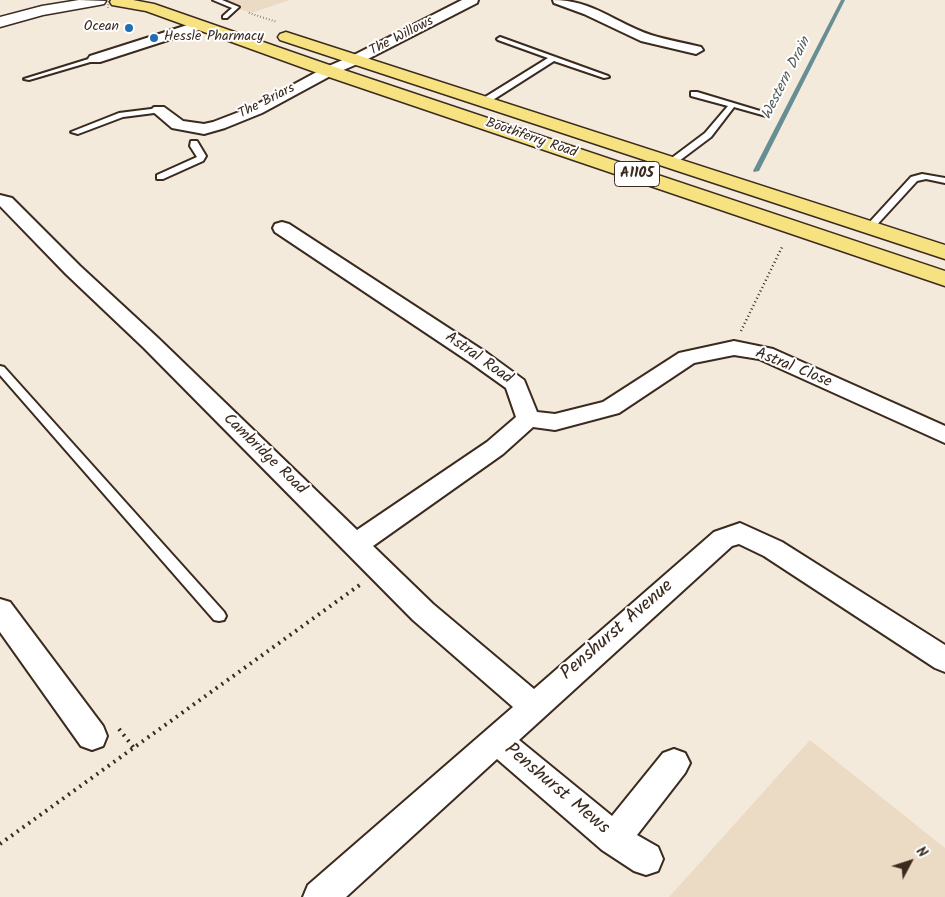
<!DOCTYPE html>
<style>
body{margin:0}
#map{position:relative;width:945px;height:897px;overflow:hidden;background:#f4eadc;font-family:Kalam,sans-serif}
canvas{display:block}
.north{position:absolute;left:885px;top:837px;width:50px;height:50px;-webkit-text-stroke:4px #fff;paint-order:stroke;rotate:50deg;font-size:14px;font-weight:700;line-height:20px;text-align:center;color:#3b2a1e}
.north::after{content:'';display:block;margin:auto;width:18px;height:22px;background:#3b2a1e;clip-path:polygon(50% 0,100% 100%,50% 72%,0 100%)}
</style>
<div id="map">
<canvas width="945" height="897"></canvas>
<div class="north">N</div>
</div>
<script>
const ctx = document.querySelector('canvas').getContext('2d');
ctx.lineJoin = 'round';
function paint(path, color) { ctx.fillStyle = color; ctx.fill(path, 'evenodd'); }
function trace(path, color, width, dash) { ctx.strokeStyle = color; ctx.lineWidth = width; ctx.lineCap = dash ? 'butt' : 'round'; ctx.setLineDash(dash || []); ctx.stroke(path); }
function label(font, color, halo, rows, align = 'center') {
  ctx.font = font + ' Kalam,sans-serif'; ctx.lineWidth = 4; ctx.setLineDash([]); ctx.textBaseline = 'middle'; ctx.strokeStyle = halo; ctx.fillStyle = color; for (const [text, x, y, turn = 0] of rows) {
    ctx.save(); ctx.translate(x, y); ctx.rotate((+turn || 0) * Math.PI / 180); ctx.textAlign = isNaN(turn) ? turn : align; if (halo) ctx.strokeText(text, 0, 0); ctx.fillText(text, 0, 0); ctx.restore();
  }
}
const built = new Path2D(`
 M 213,0 L 290,0 L 251,13 Z
 M 810,740 L 945,848 L 945,897 L 669,897 Z`);
const stream = new Path2D(`
 M 841,0 L 845,0 L 759,171 L 754,172 L 753,171 Z`);
const pathFar2 = new Path2D(`
 M 249,13 L 277,22`);
const pathFar1 = new Path2D(`
 M 741,331 L 783,245`);
const path = new Path2D(`
 M 119,729 L 134,748
 M 0,844 L 361,584`);
const service = new Path2D(`
 M 213,0 L 222,0 L 239,7 L 227,18 L 223,18 L 223,16 L 232,8 Z
 M 500,37 L 608,76 L 609,77 L 604,78 L 554,61 L 488,103 L 482,103 L 482,99 L 548,58 L 498,40 L 497,39 Z
 M 95,57 L 98,59 L 97,60 L 29,80 L 24,79 Z
 M 691,92 L 697,92 L 770,114 L 766,116 L 734,107 L 711,137 L 675,164 L 669,164 L 669,160 L 705,133 L 728,106 L 691,96 Z
 M 159,108 L 162,108 L 162,112 L 123,117 L 78,134 L 71,132 L 119,113 Z
 M 191,141 L 197,141 L 206,156 L 203,161 L 163,179 L 157,179 L 157,175 L 197,157 L 190,146 Z
 M 922,174 L 945,178 L 945,183 L 926,179 L 917,181 L 873,229 L 867,229 L 867,225 L 911,177 Z
 M 0,366 L 4,367 L 224,612 L 226,616 L 224,620 L 219,621 L 214,620 L 0,375 Z`);
const minor = new Path2D(`
 M 462,0 L 478,0 L 477,3 L 362,62 L 334,74 L 262,113 L 225,128 L 204,134 L 172,128 L 151,110 L 154,107 L 164,107 L 183,121 L 204,124 L 213,122 L 252,107 L 324,68 L 352,56 Z
 M 553,0 C 593,0 615,23 651,35 C 667,40 685,43 701,47 L 703,50 L 696,54 L 641,41 L 584,14 L 554,3 Z
 M 200,21 L 207,25 L 205,28 L 100,62 L 90,62 L 88,59 L 90,56 Z
 M 0,195 L 12,198 L 80,266 L 158,338 L 357,530 L 487,442 L 516,417 L 506,388 L 471,363 L 275,232 L 273,228 L 275,224 L 282,222 L 289,224 L 487,353 L 524,380 L 537,412 L 555,414 L 603,402 L 679,353 L 734,341 L 773,349 L 945,426 L 945,443 L 759,359 L 734,355 L 694,363 L 619,413 L 555,430 L 533,427 L 503,454 L 373,546 L 433,604 L 534,689 L 714,532 L 740,523 L 782,542 L 945,645 L 945,672 L 935,668 L 764,556 L 739,544 L 732,546 L 519,740 L 612,816 L 663,753 L 674,749 L 685,753 L 690,763 L 685,773 L 637,835 L 658,847 L 663,859 L 658,871 L 646,875 L 634,871 L 602,850 L 497,759 L 346,897 L 303,897 L 308,885 L 513,707 L 413,620 L 144,348 L 66,274 L 0,206 Z
 M 0,599 L 10,602 L 103,726 L 107,736 L 103,746 L 92,750 L 81,746 L 0,632 Z`);
const tertiary = new Path2D(`
 M 79,0 L 106,1 L 104,4 L 99,5 L 43,15 L 0,27 L 0,17 L 42,6 Z`);
const primary = new Path2D(`
 M 111,0 L 133,0 L 154,4 L 335,67 L 945,271 L 945,286 L 323,75 L 146,11 L 112,5 L 110,2 Z
 M 286,32 L 945,245 L 945,259 L 280,40 L 278,37 L 280,34 Z`);
const pathBridge = new Path2D(`
 M 108,8 L 109,0`);
const markers = [
 [129,28,5,"#1f6fb2"],
 [154,38,5,"#1f6fb2"]
];
const farPoinames = [
 ["Ocean",119,28],
 ["Hessle Pharmacy",164,38,"left"]
];
const farStreetnames = [
 ["The Willows",402,37,-27],
 ["The Briars",267,102,-27],
 ["Boothferry Road",531,139,19]
];
const farWaternames = [
 ["Western Drain",787,79,-63]
];
const shields = [
 [637,174,45]
];
const shieldNames = [
 ["A1105",637,174]
];
const streetNames = [
 ["Astral Road",478,359,35],
 ["Astral Close",793,369,22],
 ["Cambridge Road",264,455,44]
];
const nearStreetnames = [
 ["Penshurst Avenue",618,631,-41],
 ["Penshurst Mews",556,790,40]
];
paint(built, '#ecdbc4');
paint(stream, '#668e93');
trace(service, '#3b2a1e', 4);
trace(minor, '#3b2a1e', 4);
trace(tertiary, '#3b2a1e', 3);
trace(primary, '#3b2a1e', 3);
trace(pathFar2, '#3b2a1e', 2, [0.5, 2.5]);
trace(pathFar1, '#3b2a1e', 2.5, [1, 3]);
trace(path, '#3b2a1e', 4, [2, 5]);
paint(service, '#fff');
paint(minor, '#fff');
paint(tertiary, '#fff');
paint(primary, '#f7e281');
trace(pathBridge, '#3b2a1e', 2, [0.5, 2.5]);
for (const [x, y, r, color] of markers) { const dot = new Path2D(); dot.arc(x, y, r, 0, 2 * Math.PI); ctx.fillStyle = color; ctx.fill(dot); trace(dot, '#fff', 2); }
label('14px', '#3b2a1e', '#fff', farPoinames, 'right');
label('14px', '#3b2a1e', '#fff', farStreetnames);
label('italic 15px', '#515c58', '#fff', farWaternames);
for (const [x, y, w] of shields) { const box = new Path2D(); box.roundRect(x - w / 2, y - 12.5, w, 25, 4); ctx.fillStyle = '#fff'; ctx.fill(box); trace(box, '#3b2a1e', 1); }
label('bold 15px', '#3b2a1e', null, shieldNames);
label('16px', '#3b2a1e', '#fff', streetNames);
label('19px', '#3b2a1e', '#fff', nearStreetnames);
</script>
